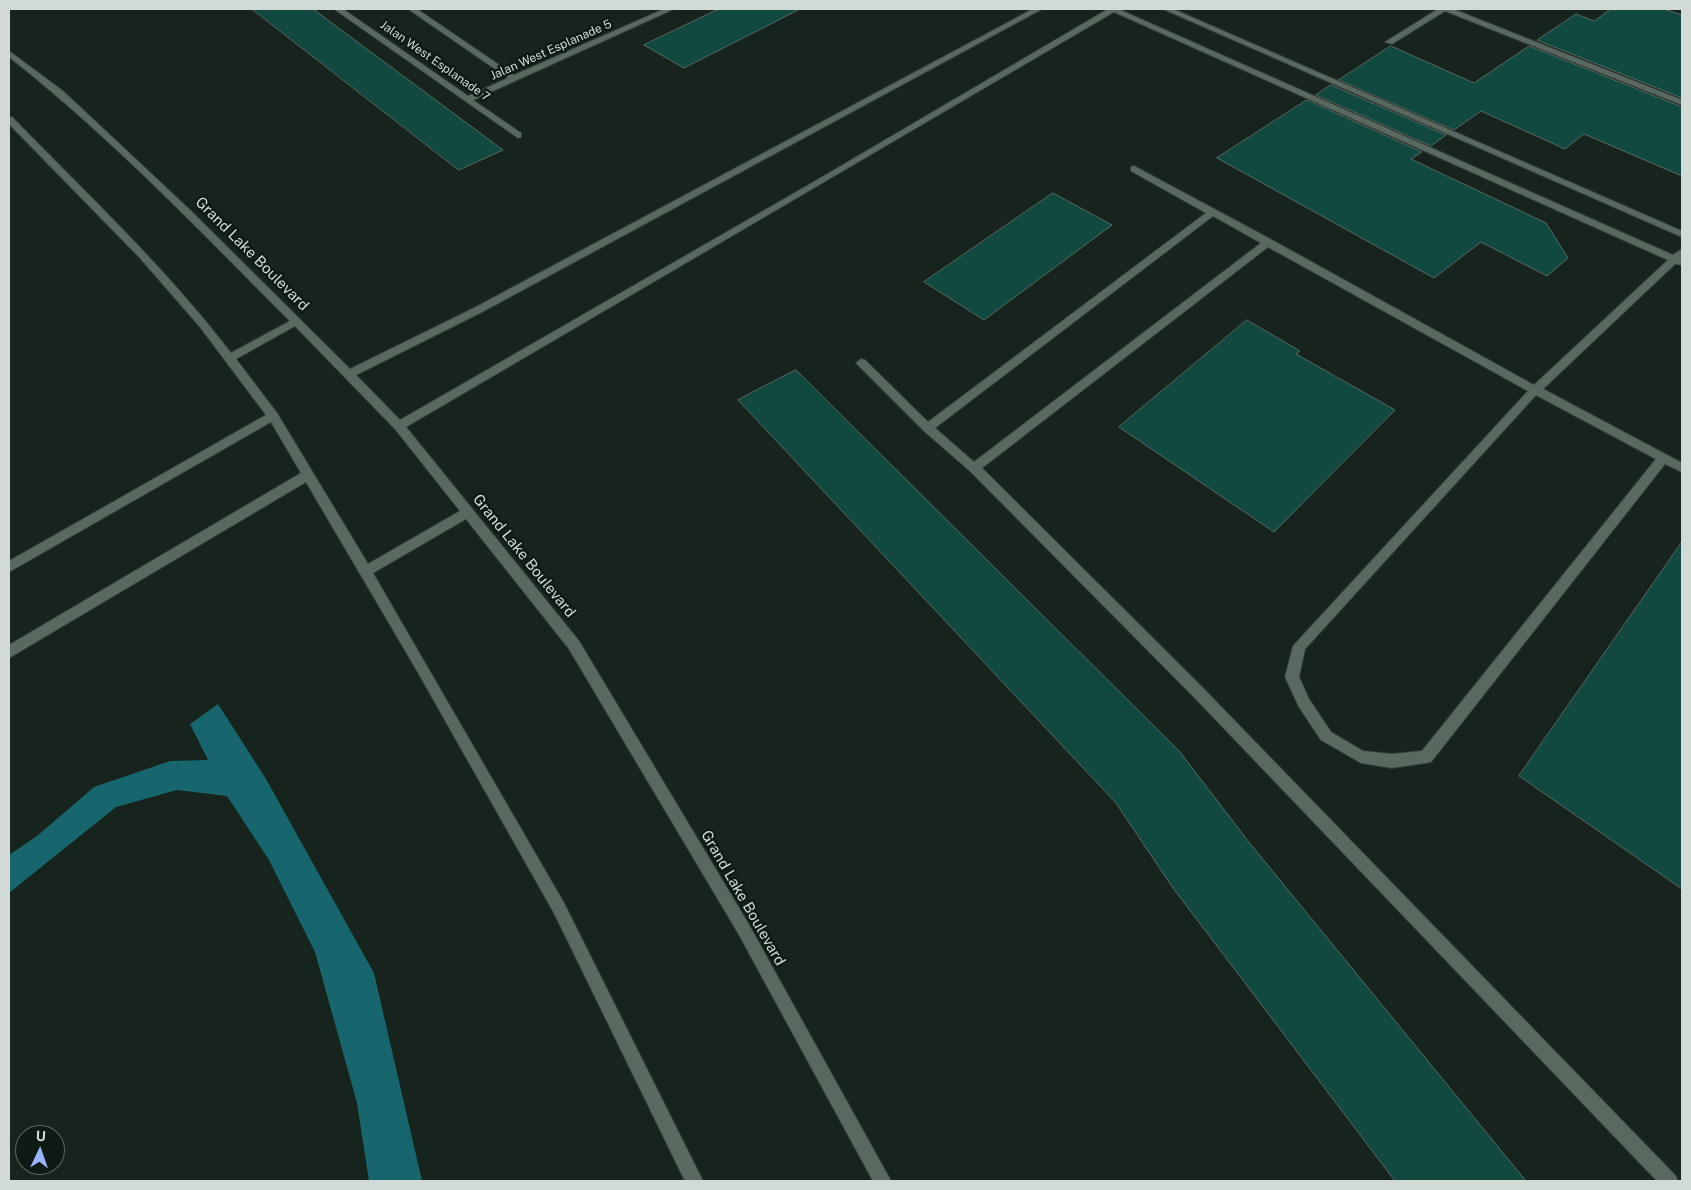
<!DOCTYPE html>
<style>
body{margin:0}
#map{position:relative;width:1691px;height:1190px;overflow:hidden;background:#17241d;font-family:"Public Sans",sans-serif}
canvas{display:block}
.frame{position:absolute;inset:0;border:10px solid #d2dad5;pointer-events:none}
.north{position:absolute;left:15px;top:1125px;width:50px;height:50px;box-sizing:border-box;background:#0e1b14;border:1px solid #5c6761;border-radius:50%;rotate:3deg;font-size:14px;font-weight:700;line-height:20px;text-align:center;color:#d2dad5}
.north::after{content:'';display:block;margin:auto;width:18px;height:22px;background:#9cb4fd;clip-path:polygon(50% 0,100% 100%,50% 72%,0 100%)}
</style>
<div id="map">
<canvas width="1691" height="1190"></canvas>
<div class="frame"></div>
<div class="north">U</div>
</div>
<script>
const ctx = document.querySelector('canvas').getContext('2d');
ctx.lineJoin = 'round';
function paint(path, color) { ctx.fillStyle = color; ctx.fill(path, 'evenodd'); }
function trace(path, color, width, dash) { ctx.strokeStyle = color; ctx.lineWidth = width; ctx.lineCap = dash ? 'butt' : 'round'; ctx.setLineDash(dash || []); ctx.stroke(path); }
function label(font, color, halo, rows, align = 'center') {
  ctx.font = font + ' "Public Sans",sans-serif'; ctx.lineWidth = 5; ctx.setLineDash([]); ctx.textBaseline = 'middle'; ctx.strokeStyle = halo; ctx.fillStyle = color; for (const [text, x, y, turn = 0] of rows) {
    ctx.save(); ctx.translate(x, y); ctx.rotate((+turn || 0) * Math.PI / 180); ctx.textAlign = isNaN(turn) ? turn : align; if (halo) ctx.strokeText(text, 0, 0); ctx.fillText(text, 0, 0); ctx.restore();
  }
}
const water = new Path2D(`
 M 218,704 L 266,779 L 374,973 L 422,1181 L 369,1181 L 357,1103 L 315,952 L 269,860 L 227,796 L 177,790 L 116,807 L 9,893 L 9,855 L 37,836 L 94,787 L 170,761 L 208,760 L 190,724 Z`);
const building = new Path2D(`
 M 252,9 L 313,9 L 503,150 L 459,170 Z
 M 719,9 L 800,9 L 684,68 L 644,45 Z
 M 1611,9 L 1664,9 L 1682,15 L 1682,98 L 1537,40 L 1576,14 L 1594,21 Z
 M 1391,46 L 1474,83 L 1529,46 L 1682,107 L 1682,176 L 1584,134 L 1565,149 L 1481,111 L 1454,130 L 1339,80 Z
 M 1331,85 L 1446,135 L 1431,146 L 1316,95 Z
 M 1307,100 L 1422,152 L 1411,159 L 1546,223 L 1568,258 L 1547,276 L 1481,242 L 1434,278 L 1217,158 Z
 M 1053,193 L 1112,225 L 984,320 L 924,282 Z
 M 1247,320 L 1300,351 L 1296,354 L 1395,410 L 1274,532 L 1119,427 Z
 M 796,370 L 1180,752 L 1248,841 L 1526,1181 L 1395,1181 L 1173,888 L 1116,803 L 738,400 Z
 M 1682,542 L 1682,889 L 1519,776 Z`);
const minor = new Path2D(`
 M 334,9 L 343,9 L 468,96 L 508,78 L 408,9 L 417,9 L 514,75 L 664,9 L 674,9 L 473,100 L 521,133 L 521,137 L 518,138 Z
 M 1033,9 L 1042,9 L 482,312 L 356,375 L 400,420 L 817,180 L 1108,9 L 1118,9 L 1673,255 L 1682,249 L 1681,259 L 1682,265 L 1675,264 L 1543,389 L 1682,463 L 1682,472 L 1665,464 L 1431,762 L 1426,763 L 1392,768 L 1361,763 L 1321,740 L 1299,707 L 1285,677 L 1293,646 L 1528,391 L 1268,247 L 982,468 L 1202,687 L 1675,1175 L 1678,1181 L 1657,1181 L 1192,695 L 970,471 L 924,431 L 856,363 L 861,359 L 865,360 L 928,422 L 1206,213 L 1131,171 L 1131,167 L 1134,166 L 1272,240 L 1534,385 L 1668,260 L 1114,12 L 406,427 L 579,641 L 748,923 L 891,1181 L 873,1181 L 738,933 L 569,649 L 466,519 L 373,573 L 564,903 L 703,1181 L 685,1181 L 554,913 L 416,669 L 306,482 L 9,658 L 9,645 L 301,473 L 271,422 L 9,572 L 9,561 L 266,415 L 200,327 L 140,258 L 9,124 L 9,117 L 12,117 C 87,194 166,268 231,353 L 290,321 C 199,230 110,136 9,57 L 9,51 L 63,91 L 189,209 L 350,369 L 474,308 ZM 1213,216 L 1261,243 L 974,462 L 935,428 ZM 295,326 L 395,429 L 460,511 L 368,564 L 277,413 L 236,359 ZM 1536,395 L 1656,459 L 1422,751 L 1392,754 L 1363,751 L 1331,732 L 1309,699 L 1299,677 L 1305,649 Z
 M 1163,9 L 1173,9 L 1682,231 L 1682,237 Z
 M 1438,9 L 1453,9 L 1682,100 L 1682,105 L 1445,11 L 1392,44 L 1385,42 Z`);
const farStreetnames = [
 ["Jalan West Esplanade 5",551,50,-24],
 ["Jalan West Esplanade 7",435,61,35]
];
const streetNames = [
 ["Grand Lake Boulevard",252,254,45],
 ["Grand Lake Boulevard",524,556,51],
 ["Grand Lake Boulevard",743,898,60]
];
paint(water, '#17666d');
paint(building, '#114941');
trace(building, '#566965', 1);
trace(minor, '#353e38', 2);
paint(minor, '#596960');
label('12px', '#d2dad5', '#0e1b14', farStreetnames);
label('15px', '#d2dad5', '#0e1b14', streetNames);
</script>
